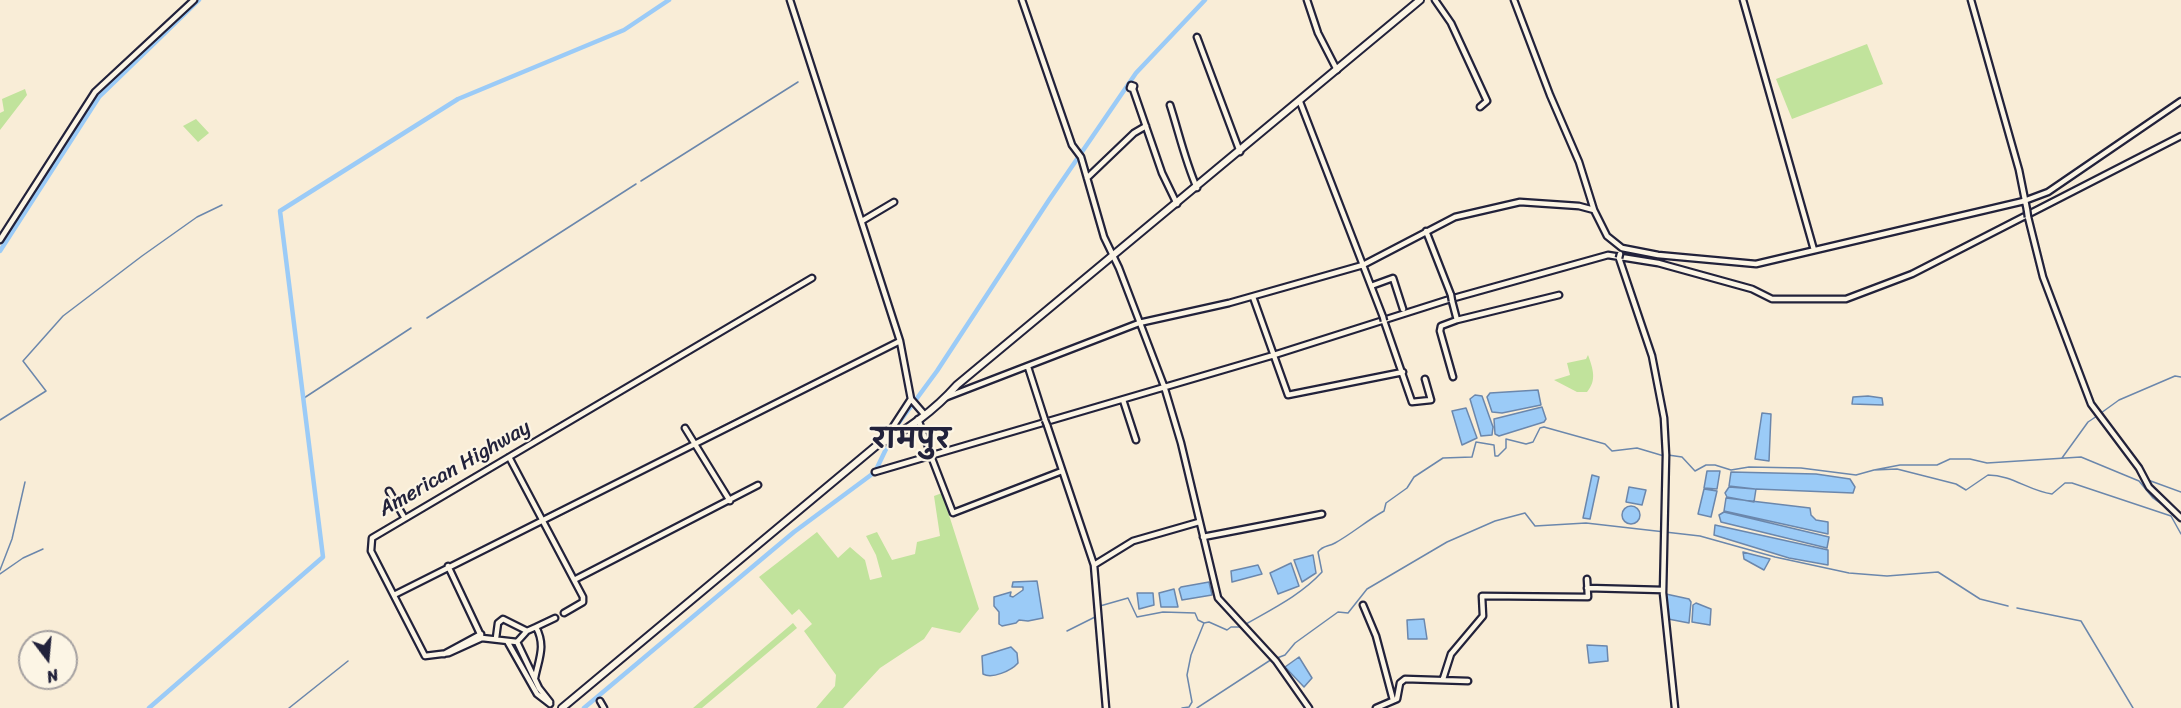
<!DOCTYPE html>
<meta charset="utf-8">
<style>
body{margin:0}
#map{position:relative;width:2181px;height:708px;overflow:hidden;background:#f9edd7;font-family:Sriracha,sans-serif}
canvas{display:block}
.north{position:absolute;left:18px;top:630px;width:60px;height:60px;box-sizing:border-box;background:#fcf5e5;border:2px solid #a5a1a1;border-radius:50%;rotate:164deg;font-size:16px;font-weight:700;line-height:24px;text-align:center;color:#22223b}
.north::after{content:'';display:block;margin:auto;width:21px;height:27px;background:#22223b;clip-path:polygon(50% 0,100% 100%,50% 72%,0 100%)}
</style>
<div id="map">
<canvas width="2181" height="708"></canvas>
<div class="north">N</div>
</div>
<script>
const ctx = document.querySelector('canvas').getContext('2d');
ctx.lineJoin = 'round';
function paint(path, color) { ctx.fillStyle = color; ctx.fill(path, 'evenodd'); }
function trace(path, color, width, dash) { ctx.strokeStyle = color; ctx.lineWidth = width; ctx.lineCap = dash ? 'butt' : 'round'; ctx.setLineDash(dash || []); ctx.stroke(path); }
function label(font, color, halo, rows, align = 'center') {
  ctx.font = font + ' Sriracha,"Playpen Sans Deva",sans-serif'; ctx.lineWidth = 4.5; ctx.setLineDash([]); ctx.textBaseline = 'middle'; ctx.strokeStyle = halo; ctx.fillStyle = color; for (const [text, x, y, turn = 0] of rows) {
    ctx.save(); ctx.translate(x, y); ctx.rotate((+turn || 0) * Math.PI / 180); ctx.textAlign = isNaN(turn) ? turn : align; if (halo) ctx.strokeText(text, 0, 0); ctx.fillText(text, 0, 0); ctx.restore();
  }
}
const green = new Path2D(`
 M 1867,44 L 1883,84 L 1792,119 L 1776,79 Z
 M 25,89 L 27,95 L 0,130 L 0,113 L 4,111 L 2,99 Z
 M 196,119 L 209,133 L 198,142 L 183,126 Z
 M 1588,355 C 1593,369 1597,380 1587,392 L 1577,392 L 1554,380 L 1570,375 L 1567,363 L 1586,359 Z
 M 942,493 L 979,609 L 960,633 L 932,627 L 924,639 L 880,668 L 843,708 L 816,708 L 835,686 L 836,675 L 804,631 L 812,624 L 799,609 L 792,615 L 759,577 L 817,532 L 838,558 L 850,547 L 865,560 L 870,580 L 882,577 L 876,555 L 866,536 L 877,532 L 892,560 L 915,554 L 917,542 L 940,536 L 934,496 Z
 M 793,623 L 797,628 L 702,708 L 693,708 Z`);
const water = new Path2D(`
 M 1538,390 L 1541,405 L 1502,413 L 1492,412 L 1487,397 L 1490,393 Z
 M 1475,395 L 1482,396 L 1493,427 L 1492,435 L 1481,436 L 1470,399 Z
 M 1868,396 L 1882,398 L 1883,405 L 1852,404 L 1853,397 Z
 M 1542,407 L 1546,419 L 1544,422 L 1499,436 L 1495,434 L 1494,419 Z
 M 1466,408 L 1477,438 L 1462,445 L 1452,411 Z
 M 1762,413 L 1771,414 L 1769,461 L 1755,459 Z
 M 1707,471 L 1720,471 L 1717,489 L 1704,488 Z
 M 1731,472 L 1816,474 L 1850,479 L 1855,487 L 1853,493 L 1756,489 L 1754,502 L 1727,497 L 1725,493 L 1729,487 L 1755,489 L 1729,486 Z
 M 1592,475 L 1599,477 L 1590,519 L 1583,518 Z
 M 1629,487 L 1646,490 L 1642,505 L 1626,502 Z
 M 1704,489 L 1717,491 L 1711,517 L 1698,514 Z
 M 1726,498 L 1810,508 L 1811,515 L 1816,520 L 1828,522 L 1828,534 L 1724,511 Z
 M1622 515a9 9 0 1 1 18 0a9 9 0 1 1-18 0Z
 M 1724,512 L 1829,537 L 1827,548 L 1721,522 L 1719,515 Z
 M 1715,525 L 1828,550 L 1828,565 L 1789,558 L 1714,535 Z
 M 1743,552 L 1770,559 L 1764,570 L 1744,559 Z
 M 1313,555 L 1316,573 L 1302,582 L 1294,560 Z
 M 1291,563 L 1299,586 L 1278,594 L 1270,573 Z
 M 1258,565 L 1262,574 L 1232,582 L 1231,571 Z
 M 1037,581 L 1043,618 L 1028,621 L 1019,620 L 1016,623 L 1002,626 L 999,624 L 999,612 L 994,606 L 994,597 L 1011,592 L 1010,596 L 1013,597 L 1023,590 L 1023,587 L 1012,587 L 1013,582 Z
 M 1209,582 L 1212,595 L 1182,600 L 1179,589 L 1181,587 Z
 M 1174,589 L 1178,607 L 1161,607 L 1159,593 Z
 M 1137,593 L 1153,593 L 1154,605 L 1139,609 Z
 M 1666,594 L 1689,599 L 1691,602 L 1689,623 L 1668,619 Z
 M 1696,603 L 1711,609 L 1710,625 L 1692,622 L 1693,605 Z
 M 1424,619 L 1427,639 L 1408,639 L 1407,620 Z
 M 1587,645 L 1607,646 L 1608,661 L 1589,663 Z
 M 1011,647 L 1017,653 L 1018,663 C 1011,671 992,679 983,674 L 982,656 Z
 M 1299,657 L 1312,678 L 1304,687 L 1285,667 Z`);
const stream = new Path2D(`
 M 641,181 L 798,82
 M 427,318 L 636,184
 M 304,398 L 411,328
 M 2101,413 L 2119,400 L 2175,376 L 2181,377
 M 0,420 L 46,391 L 23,361 L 63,316 L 142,256 L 197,217 L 222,205
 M 1668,455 L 1682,457 L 1695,471 L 1706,465 L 1715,465 L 1731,470 L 1749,467 L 1801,468 L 1856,475 L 1874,470 L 1897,469 L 1956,484 L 1966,490 L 1988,475 C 2012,475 2029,491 2052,494 L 2065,483 L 2072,483 L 2171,516 L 2181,534
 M 2062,458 L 2088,422 L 2097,416
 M 1874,470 L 1900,465 L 1937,465 L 1950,459 L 1970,459 L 1987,463 L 2081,457 L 2139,481 L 2153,498 L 2168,509
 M 2148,480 L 2181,492
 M 0,570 L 12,539 L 25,482
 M 0,574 L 23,558 L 43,549
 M 1100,606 L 1128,598 L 1137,617 L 1163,612 L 1195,613 L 1198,620 L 1204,623
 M 2017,608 L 2081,621 L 2133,708
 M 1246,624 C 1272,609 1301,595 1322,572 L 1318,552 C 1323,545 1328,547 1335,543 C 1353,533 1366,521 1384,511 L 1386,503 L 1407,488 L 1414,477 L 1443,458 L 1472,457 L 1476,442 L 1494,445 L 1495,456 L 1498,456 L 1506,448 L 1506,439 L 1526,444 L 1533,442 L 1540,428 L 1544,427 L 1605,444 L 1612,451 L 1637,448 L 1664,456
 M 1067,631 L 1095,617
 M 289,708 L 348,661
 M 1182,708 L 1189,707 L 1192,702 L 1187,675 L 1191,655 L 1204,623 L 1209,622 L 1227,630 L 1231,627 L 1242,627
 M 1197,708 L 1269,661 L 1285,655 L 1295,643 L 1338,612 L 1348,613 L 1367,589 L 1447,542 L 1495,521 L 1525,513 L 1535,526 L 1586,523 L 1700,536 L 1775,557 L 1849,573 L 1887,576 L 1938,572 L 1980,599 L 2008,606`);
const canal = new Path2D(`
 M 0,251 L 99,97 L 199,0
 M 149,708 L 323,557 L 280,211 L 458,99 L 624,30 L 669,0
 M 584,708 L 794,532 L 875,472 L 898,424 L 937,371 L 1049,200 L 1136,73 L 1205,0`);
const minor = new Path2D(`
 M 790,0 L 900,341 L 911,399 L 924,414
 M 1022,0 L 1072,145 L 1081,157 L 1104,237 L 1119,268 L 1164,386 L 1181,443 L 1218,598 L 1276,661 L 1309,708
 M 1307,0 L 1318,33 L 1337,70
 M 1435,0 L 1451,23 L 1487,101 L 1480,107
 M 1514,0 L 1550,95 L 1579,162 L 1594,210
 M 1743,0 L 1814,250
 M 1971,0 L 2019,170 L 2027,210
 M 1197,37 L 1240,152
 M 1131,85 L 1134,86 L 1133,89 L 1130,88 Z
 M 1133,89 L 1162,173 L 1177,204
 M 1300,102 L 1383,317
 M 1170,105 C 1179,133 1185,161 1197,188
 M 1087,178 L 1134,133 L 1146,126
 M 2028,217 L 2043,277 L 2091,404 L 2139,468 L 2149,487 L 2181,518
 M 862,221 L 894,202
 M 1426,231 L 1451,295
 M 0,240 L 95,92 L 194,0
 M 1619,258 L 1652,356 L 1664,418 L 1666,455 L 1663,593 L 1675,708
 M 1371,286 L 1393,278 L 1403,309
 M 1253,297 L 1288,395 L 1403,372
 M 1452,301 L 1457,320 L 1559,295
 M 1384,321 L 1412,402 L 1431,400 L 1425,379
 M 1028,367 L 1045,420
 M 1453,377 L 1440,331 L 1441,326 L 1457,320
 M 947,397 L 1139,323 L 1229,303 L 1363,265 L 1455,217 L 1520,202 L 1579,206 L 1594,210 L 1607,236 L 1622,248 L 1658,255 L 1756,264 L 2024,201 L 2048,192 L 2181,101
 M 1123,400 L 1136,440
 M 918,419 L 930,452
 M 1047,425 L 1094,565 L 1106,708
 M 685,428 L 730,501
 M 883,442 L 911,399
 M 931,456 L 953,513 L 1062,471
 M 509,457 L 583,597 L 583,602 L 564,613
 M 875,472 L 1274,355 L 1447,300 L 1608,255 L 1658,263 L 1752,289 L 1772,299 L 1846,299 L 1912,274 L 2181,136
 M 389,491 L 404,517
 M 1203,537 L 1322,514
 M 1094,565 L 1133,541 L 1199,522
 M 448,566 L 482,638
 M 574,580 L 758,485
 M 1587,588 L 1663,590
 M 394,595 L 900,341
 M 1363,605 L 1376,636 L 1393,700
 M 536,627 L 555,618
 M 496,638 L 498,623 L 503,619 L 527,631
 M 507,641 L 537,694 L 550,704
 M 517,642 L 527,631 L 536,627 C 546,646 539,658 535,678
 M 444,654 L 481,634
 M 1443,679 L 1451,654 L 1483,616 L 1482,596 L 1588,597 L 1587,579
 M 600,701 L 604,708
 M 550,702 L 539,688 L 517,642 L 482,638 L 449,653 L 425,656 L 371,551 L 372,538 L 812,278
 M 1376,708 L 1397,699 L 1400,683 L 1405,679 L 1468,681`);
const secondary = new Path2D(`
 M 562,708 L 876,446 C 905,432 935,410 957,385 L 1420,0`);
const minorBridge = new Path2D(`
 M 2027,210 L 2028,217
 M 1619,258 L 1620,254
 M 1451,295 L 1452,301
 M 1383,317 L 1384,321
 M 1045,420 L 1047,425
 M 930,452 L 931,456`);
const streetNames = [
 ["American Highway",455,469,-30]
];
const districtNames = [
 ["रामपुर",911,441]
];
paint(green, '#c1e39c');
paint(water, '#9bcbf7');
trace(water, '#6b87ac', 1.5);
trace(stream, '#6b87ac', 1.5);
trace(canal, '#9bcbf7', 4.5);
trace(minor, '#22223b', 9);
trace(secondary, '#22223b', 10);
trace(minor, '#fcf5e5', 4.5);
trace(secondary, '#fcf5e5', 6);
trace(minorBridge, '#22223b', 9, []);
trace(minorBridge, '#fcf5e5', 4.5);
label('21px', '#22223b', '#fcf5e5', streetNames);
label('bold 27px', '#22223b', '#fcf5e5', districtNames);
</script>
